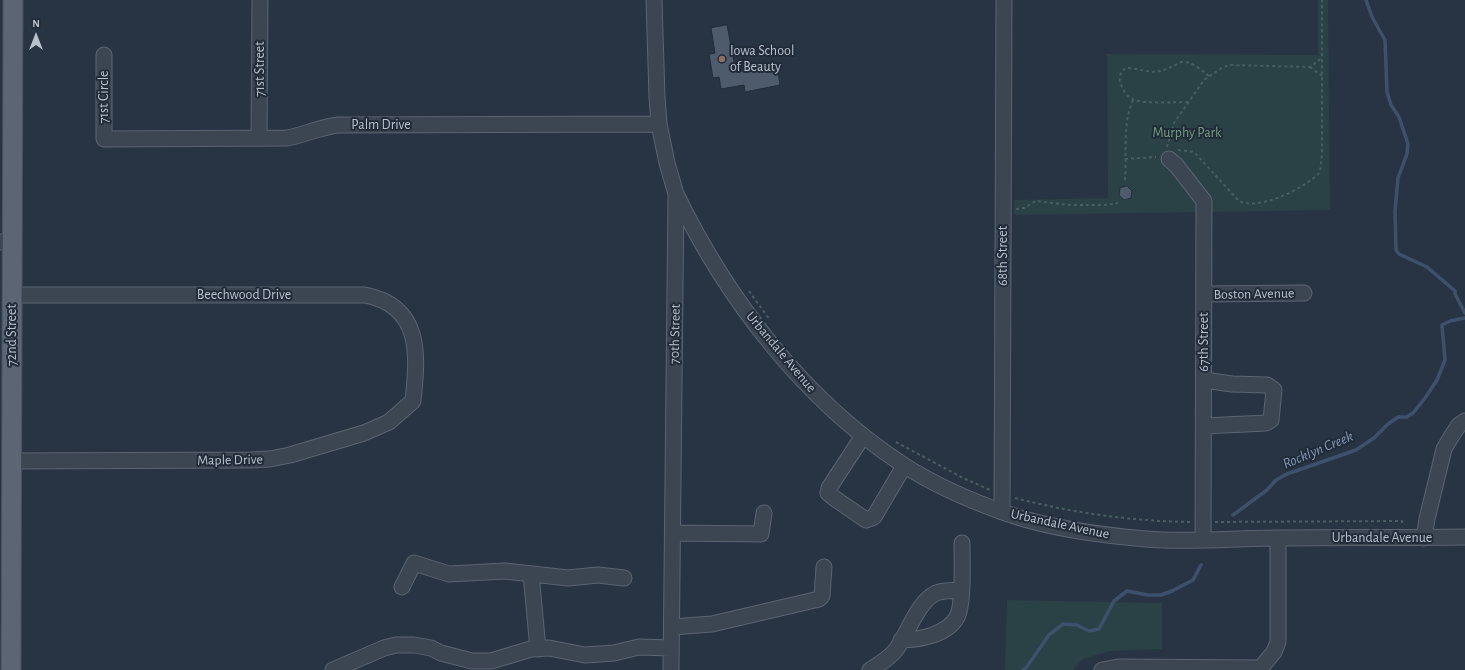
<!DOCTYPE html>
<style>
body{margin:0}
#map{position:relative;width:1465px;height:670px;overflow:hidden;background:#283444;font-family:"Alegreya Sans",sans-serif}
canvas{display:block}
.north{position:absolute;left:16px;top:16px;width:40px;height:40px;-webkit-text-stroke:3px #212b39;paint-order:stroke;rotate:0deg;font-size:11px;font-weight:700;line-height:16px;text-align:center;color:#bac1cd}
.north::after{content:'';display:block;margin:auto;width:14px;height:18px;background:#bac1cd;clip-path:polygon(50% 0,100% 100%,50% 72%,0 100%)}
</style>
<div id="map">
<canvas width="1465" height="670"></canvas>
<div class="north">N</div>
</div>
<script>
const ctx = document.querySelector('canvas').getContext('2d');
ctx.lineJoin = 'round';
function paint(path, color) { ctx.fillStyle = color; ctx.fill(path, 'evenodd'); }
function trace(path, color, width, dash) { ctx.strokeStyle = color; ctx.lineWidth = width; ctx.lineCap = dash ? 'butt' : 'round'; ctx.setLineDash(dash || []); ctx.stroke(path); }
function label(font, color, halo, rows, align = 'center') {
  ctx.font = font + ' "Alegreya Sans",sans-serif'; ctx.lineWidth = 4; ctx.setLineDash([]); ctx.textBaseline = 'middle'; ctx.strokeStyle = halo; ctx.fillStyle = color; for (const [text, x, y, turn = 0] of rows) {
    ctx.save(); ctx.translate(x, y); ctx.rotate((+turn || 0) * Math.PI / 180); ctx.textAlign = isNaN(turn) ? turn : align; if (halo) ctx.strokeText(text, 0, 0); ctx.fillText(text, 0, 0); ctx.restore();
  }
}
const green = new Path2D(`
 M 1318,0 L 1328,0 L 1330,210 L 1014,215 L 1014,200 L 1108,198 L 1107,54 L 1318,55 Z
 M 1007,600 L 1162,603 L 1162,649 L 1110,651 L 1083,659 L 1073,670 L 1005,670 Z`);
const stream = new Path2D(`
 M 1366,0 L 1372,17 L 1385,40 L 1387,92 L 1391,105 L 1399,117 L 1408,144 L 1407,154 L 1398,178 L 1395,211 L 1396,250 L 1399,254 L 1427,267 L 1455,291 L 1455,294 L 1465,313
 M 1233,515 L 1267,490 L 1276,480 L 1287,474 L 1356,450 L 1374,438 L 1388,424 L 1398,417 L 1407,417 L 1413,413 L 1425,398 L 1437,380 L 1445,360 L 1442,325 L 1450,321 L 1465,318
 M 1023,670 L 1026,668 L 1049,635 L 1063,624 L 1077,625 L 1089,631 L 1099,629 L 1114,601 L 1127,591 L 1148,595 L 1161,595 L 1172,591 L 1193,580 L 1201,565`);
const building = new Path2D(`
 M 727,25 L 736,72 L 777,65 L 780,85 L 745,92 L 744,85 L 721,89 L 719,77 L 713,78 L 709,54 L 715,53 L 711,28 Z
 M 1127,186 L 1132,191 L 1131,198 L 1124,200 L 1119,195 L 1120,188 Z`);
const path = new Path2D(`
 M 1310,67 L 1322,76
 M 1188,102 C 1177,102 1144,104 1135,100 C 1127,98 1122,89 1120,81 C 1119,75 1121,71 1126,68 L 1129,68 C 1157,72 1154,76 1181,62 C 1192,61 1201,70 1209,76
 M 1167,147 L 1174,123 L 1204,80 L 1223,67 L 1231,65 L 1310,67 L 1322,58
 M 1178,150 L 1194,152 L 1237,199 C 1240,201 1242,203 1246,203 C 1266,207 1307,187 1320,172 L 1322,154 L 1322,0
 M 1125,159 L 1156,157
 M 1125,180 C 1127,154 1122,125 1133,100
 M 1016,209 L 1024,208 L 1036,201 L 1069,205 L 1106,205 L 1118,203
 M 749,291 L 770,320
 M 896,442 L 963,478 L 990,490
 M 1015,498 C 1073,513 1131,521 1190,522
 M 1215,522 L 1402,521 L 1402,525`);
const minor = new Path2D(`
 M 654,0 L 657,97 L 659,124 L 667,163 L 676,194 L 671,670
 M 104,55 L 104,139 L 287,138 C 304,135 320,127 338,125 L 659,124
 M 259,138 L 260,0
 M 1169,159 L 1176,165 L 1204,201 L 1203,539
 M 676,194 C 727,299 803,399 902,464 C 934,485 971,501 1008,514 C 1052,529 1100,535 1146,539 C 1188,543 1235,538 1277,538 C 1340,537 1402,538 1465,537
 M 0,242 L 13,242
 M 1204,294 L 1304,293
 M 1204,380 L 1232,384 L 1267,385 L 1274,390 L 1271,420 L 1266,423 L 1204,426
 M 863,436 L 829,488 L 828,493 L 834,498 L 866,520 L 874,517 L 904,466
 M 12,461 L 250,460 L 270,459 L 290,455 L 364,433 L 389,422 L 413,401 C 418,355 422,306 365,295 L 12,295
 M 1002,512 L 1004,0
 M 673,533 L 761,534 L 764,513
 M 1424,538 L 1427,519 L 1444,449 L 1451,437 L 1459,425 L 1465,421
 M 531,574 L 538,649
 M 402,587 L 414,563 L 449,574 L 505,571 L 568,578 L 598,575 L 624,578
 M 672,627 L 712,624 L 819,599 L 822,596 L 824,567
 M 901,640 C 919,640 947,635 957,617 C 964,604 962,560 962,543
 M 333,670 L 384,648 L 396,645 L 414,645 L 431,648 L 441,653 L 472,661 L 491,661 L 531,649 L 549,648 L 585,655 L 614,653 L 639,647 L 671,648
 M 870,670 C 878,665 888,659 895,651 C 908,635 916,603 936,593 C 943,590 953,591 961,590
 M 1102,670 L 1118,667 L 1260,668
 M 1259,670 L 1274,652 L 1278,642 L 1278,538`);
const major = new Path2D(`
 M 11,670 L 13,0`);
const markers = [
 [722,59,4,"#8d6e63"]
];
const poiNames = [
 ["Iowa School",730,51],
 ["of Beauty",730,67]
];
const streetNames = [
 ["71st Street",260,69,-90],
 ["71st Circle",104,97,-90],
 ["Palm Drive",381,125],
 ["68th Street",1003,256,-90],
 ["Boston Avenue",1254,294,-1],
 ["Beechwood Drive",244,295],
 ["70th Street",675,334,-89],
 ["72nd Street",12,335,-90],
 ["67th Street",1204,342,-90],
 ["Urbandale Avenue",781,352,50],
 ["Maple Drive",230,460,-1],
 ["Urbandale Avenue",1060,524,12],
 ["Urbandale Avenue",1382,538]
];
const parkNames = [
 ["Murphy Park",1187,133]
];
const waterNames = [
 ["Rocklyn Creek",1318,450,-23]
];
paint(green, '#2a4145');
trace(stream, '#3e516c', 3.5);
paint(building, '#4e5b6d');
trace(building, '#232d3b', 1);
trace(minor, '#5b6471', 17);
trace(major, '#464f5d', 21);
trace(path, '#495e61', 2, [3, 3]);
trace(minor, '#3c4653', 15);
trace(major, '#5b6573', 19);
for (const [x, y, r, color] of markers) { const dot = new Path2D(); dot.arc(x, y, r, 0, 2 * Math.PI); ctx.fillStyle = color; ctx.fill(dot); trace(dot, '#212b39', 1.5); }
label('14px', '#bac1cd', '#212b39', poiNames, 'left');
label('14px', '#bac1cd', '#212b39', streetNames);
label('14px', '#729d7c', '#212b39', parkNames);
label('italic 15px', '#8297b3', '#212b39', waterNames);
</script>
